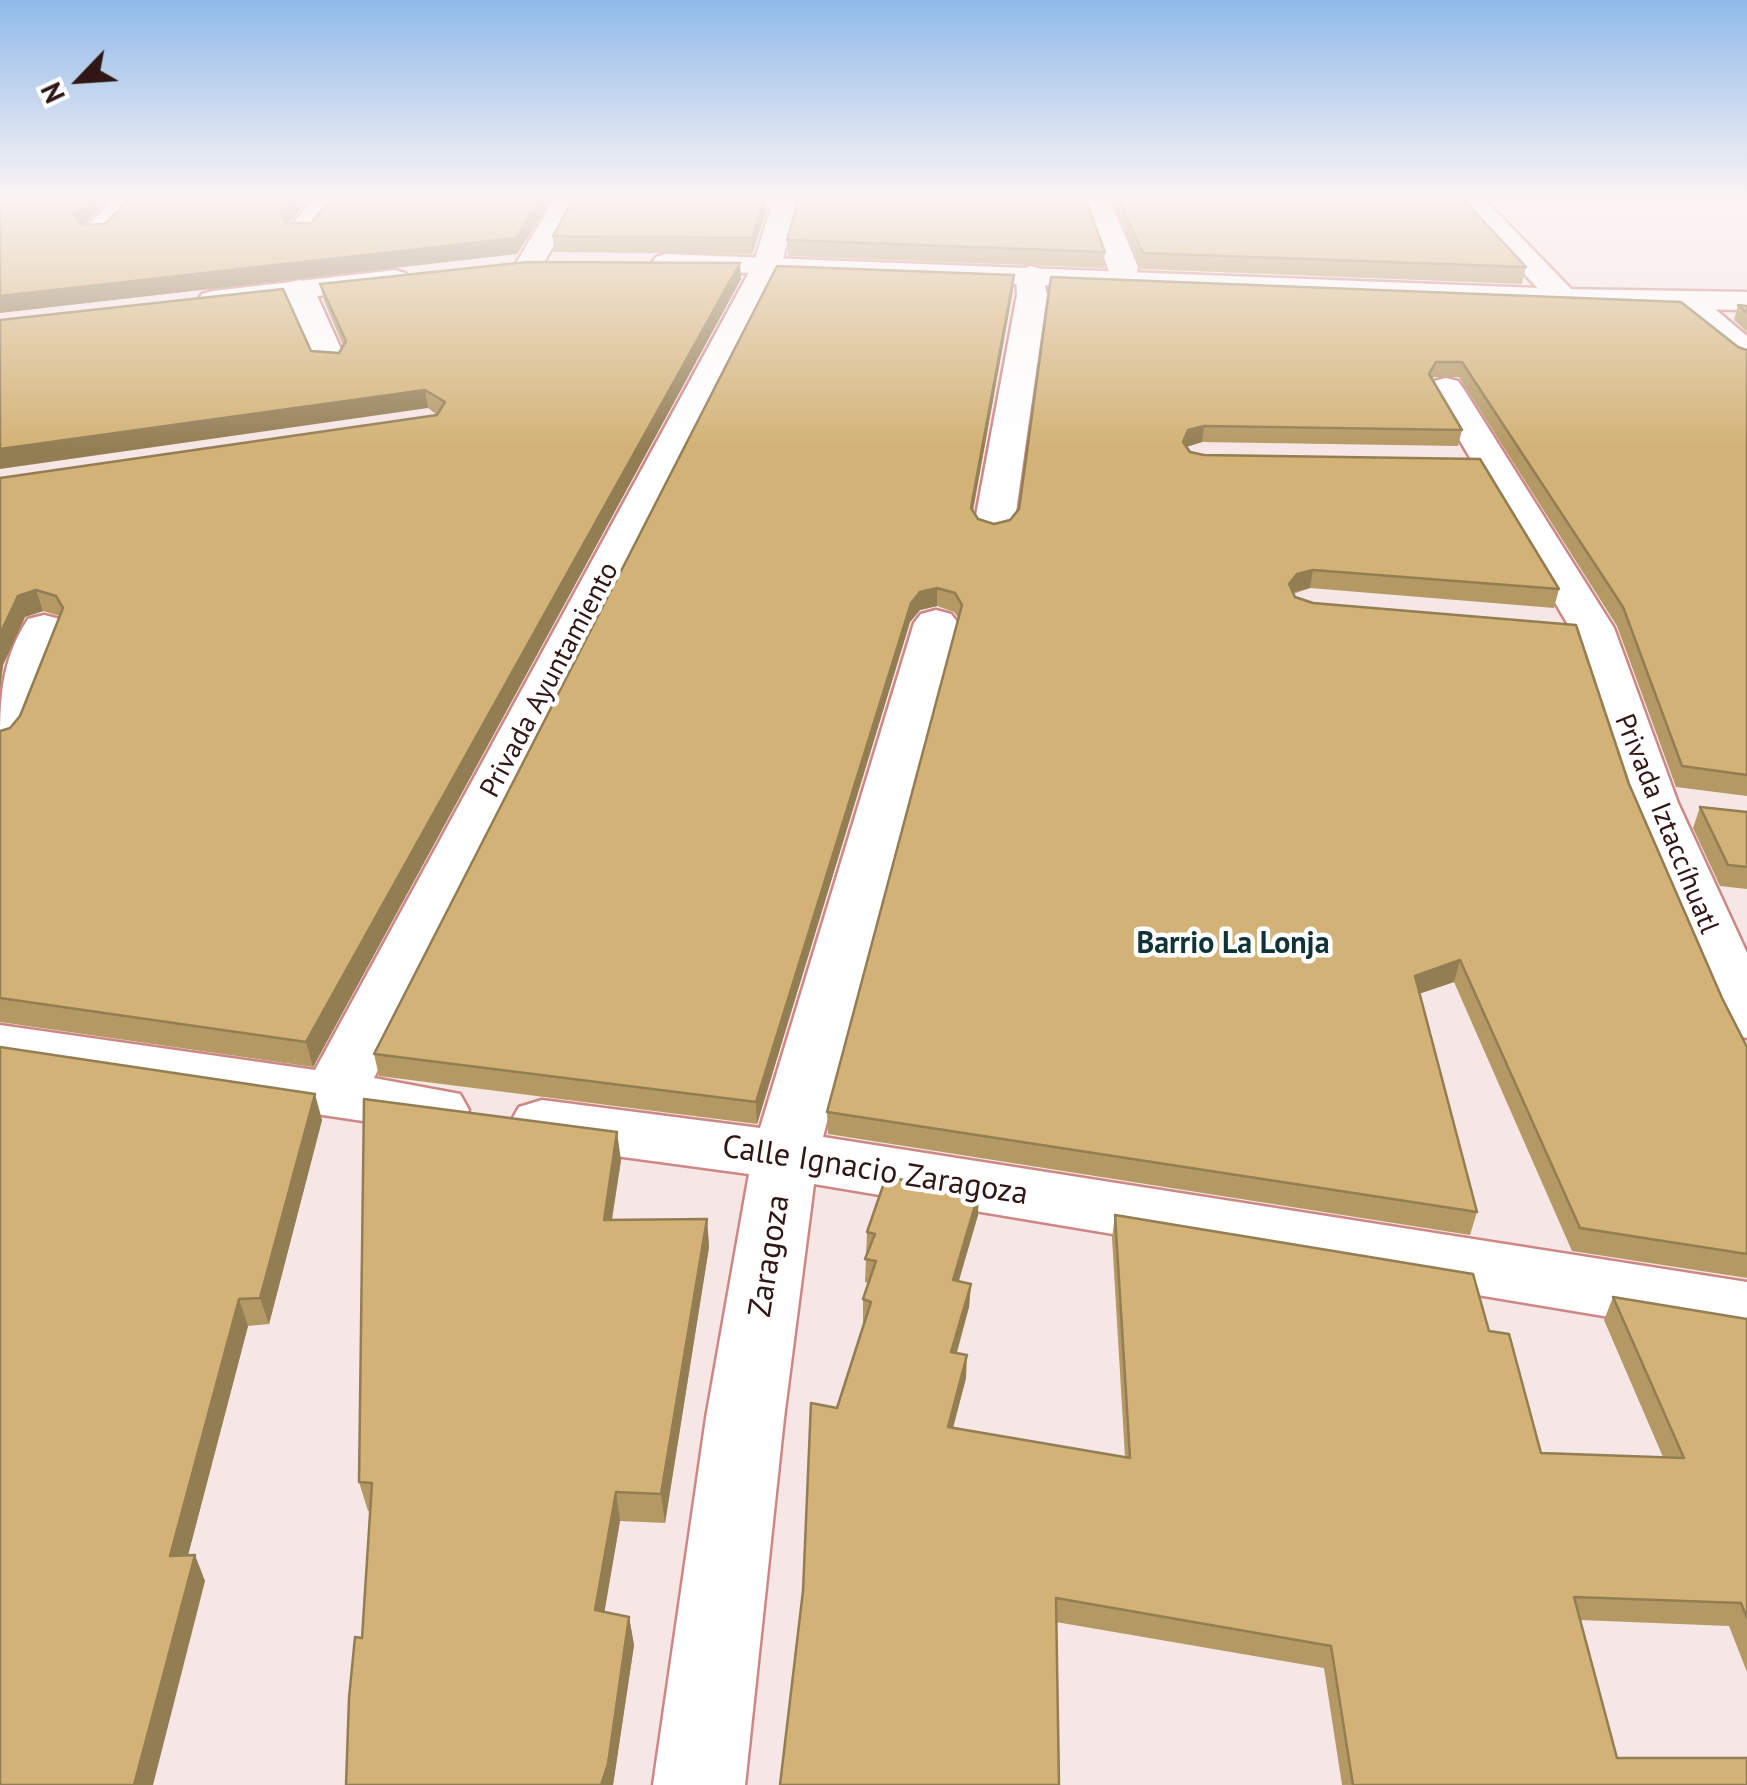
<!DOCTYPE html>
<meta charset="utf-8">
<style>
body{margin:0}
#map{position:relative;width:1747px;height:1785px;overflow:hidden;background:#f6e6e5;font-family:"PT Sans",sans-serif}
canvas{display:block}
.north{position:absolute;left:30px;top:30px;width:100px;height:100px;-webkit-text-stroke:8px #fff;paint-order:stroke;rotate:245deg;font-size:28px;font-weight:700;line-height:40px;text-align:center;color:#311616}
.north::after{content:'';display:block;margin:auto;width:35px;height:45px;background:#311616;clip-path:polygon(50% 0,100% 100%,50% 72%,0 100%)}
</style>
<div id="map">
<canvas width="1747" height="1785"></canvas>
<div class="north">N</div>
</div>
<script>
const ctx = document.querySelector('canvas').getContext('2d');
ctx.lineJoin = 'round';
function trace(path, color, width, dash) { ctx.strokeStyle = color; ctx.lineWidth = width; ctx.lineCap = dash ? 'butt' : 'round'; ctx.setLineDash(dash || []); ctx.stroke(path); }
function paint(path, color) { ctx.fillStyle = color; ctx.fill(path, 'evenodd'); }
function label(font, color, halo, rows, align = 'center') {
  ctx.font = font + ' "PT Sans",sans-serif'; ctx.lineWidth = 9; ctx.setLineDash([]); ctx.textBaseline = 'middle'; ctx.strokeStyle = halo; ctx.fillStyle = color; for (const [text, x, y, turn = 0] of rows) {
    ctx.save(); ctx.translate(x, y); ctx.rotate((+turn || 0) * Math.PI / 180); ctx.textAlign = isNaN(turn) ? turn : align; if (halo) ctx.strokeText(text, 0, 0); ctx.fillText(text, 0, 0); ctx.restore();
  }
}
const street = new Path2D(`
 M 115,198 L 143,198 L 106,237 L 86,237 L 82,231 Z
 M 315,198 L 342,198 L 311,236 L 291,236 L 287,230 Z
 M 555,198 L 581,198 L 539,271 L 519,271 L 515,265 Z
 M 658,198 L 799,201 L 781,265 L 374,1078 L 460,1094 L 469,1110 L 460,1126 L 437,1132 L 0,1067 L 0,1025 L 315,1070 L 753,265 L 771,208 L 671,206 Z
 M 1083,198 L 1109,198 L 1138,267 L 1134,286 L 1114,286 Z
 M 1455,198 L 1483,198 L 1574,292 L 1578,298 L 1574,304 L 1552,304 Z
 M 1031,266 L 1041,269 L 1047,295 L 1014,526 L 1008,534 L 994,538 L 980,534 L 974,526 L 1017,295 L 1016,275 L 1021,269 Z
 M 299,280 L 310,283 L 314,289 L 346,360 L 342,367 L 318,367 L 314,360 L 284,289 L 288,283 Z
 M 1686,291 L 1697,294 L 1747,336 L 1747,363 L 1736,360 L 1675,306 L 1671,300 L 1675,294 Z
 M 1446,378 L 1458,381 L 1463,388 L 1614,628 L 1678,803 L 1747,953 L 1747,1038 L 1726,1032 L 1717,1018 L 1626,803 L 1570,628 L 1429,388 L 1434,381 Z
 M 936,610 L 951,614 L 958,623 L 823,1137 L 1747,1282 L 1747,1340 L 814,1184 L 784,1418 L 745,1785 L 653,1785 L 706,1418 L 749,1174 L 542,1146 L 519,1139 L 510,1123 L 519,1107 L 542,1100 L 760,1128 L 914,623 L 921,614 Z
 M 44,615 L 60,619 L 66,628 L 24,737 L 17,747 L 0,752 C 0,701 0,662 28,619 Z`);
const secondary = new Path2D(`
 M 666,254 L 1563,289 L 1747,292 L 1747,310 L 1563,307 L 656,269 L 652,263 L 656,257 Z
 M 395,270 L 405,273 L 410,279 L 405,285 L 213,309 L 202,306 L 198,300 L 202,294 L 213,291 Z`);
const wall = new Path2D(`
 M 1111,198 L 1462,198 L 1526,267 L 1522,284 L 1141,269 Z
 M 766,212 L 752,254 L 554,252 L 553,236 Z
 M 787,240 L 1105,252 L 1104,268 L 788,256 Z
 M 1014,275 L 1013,290 L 973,511 L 978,519 L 994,524 L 1010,520 L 1019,509 L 1051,277 L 1738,347 L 1747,350 L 1747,796 L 1676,787 L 1617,626 L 1459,377 L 1433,377 L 1432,379 L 1462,430 L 1458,446 L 1202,442 L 1186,447 L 1190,452 L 1559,589 L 1554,608 L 1310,588 L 1293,594 L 1295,597 L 1629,784 L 1722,998 L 1747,1047 L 1747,1278 L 1572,1251 L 1454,982 L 1419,994 L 1477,1212 L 1470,1235 L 828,1134 L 827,1112 L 959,619 L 954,612 L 937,606 L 920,610 L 910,622 L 757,1124 L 379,1076 L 374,1054 Z
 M 741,279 L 313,1067 L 0,1022 L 0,731 L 10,728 L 20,716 L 60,616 L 43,611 L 25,617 L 3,665 L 0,690 L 0,478 L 437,415 L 428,408 L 311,351 L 339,353 L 343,345 L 324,301 L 320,284 Z
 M 1738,305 L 1747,306 L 1747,332 L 1734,320 Z
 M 1700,807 L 1747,812 L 1747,889 L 1720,886 L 1693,828 Z
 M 322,1120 L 269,1324 L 248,1326 L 188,1555 L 205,1581 L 0,1785 Z
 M 621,1160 L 612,1220 L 707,1219 L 709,1247 L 665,1523 L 620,1521 L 604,1612 L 629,1617 L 634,1645 L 613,1785 L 346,1785 L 362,1638 L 370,1511 L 368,1511 L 359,1482 Z
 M 978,1215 L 959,1281 L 971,1284 L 969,1307 L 957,1353 L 966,1378 L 953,1428 L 1125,1457 L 1112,1238 L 1115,1215 L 1489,1331 L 1541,1453 L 1663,1457 L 1604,1320 L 1613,1297 L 1747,1319 L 1747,1672 L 1729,1626 L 1580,1620 L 1617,1758 L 1747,1785 L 1342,1785 L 1324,1668 L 1056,1622 L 837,1408 L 864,1323 L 863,1322 L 863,1299 L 868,1283 L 865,1282 L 867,1232 Z`);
const shadedWall = new Path2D(`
 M 91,198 L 110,198 L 78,231 L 74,215 Z
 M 294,198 L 310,198 L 284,228 L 281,212 Z
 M 541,198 L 553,198 L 517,254 L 0,313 L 0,296 Z
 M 765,198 L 766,212 L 752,254 L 752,238 Z
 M 740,263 L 741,279 L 313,1067 L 306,1042 Z
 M 1014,275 L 1013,290 L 970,525 L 971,508 Z
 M 425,390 L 428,408 L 0,469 L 0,449 Z
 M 1204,426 L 1202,442 L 1186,447 L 1183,442 L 1188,430 Z
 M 1313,570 L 1310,588 L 1294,592 L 1286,603 L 1289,584 L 1297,574 Z
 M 937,588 L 937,606 L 920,610 L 910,622 L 757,1124 L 756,1102 L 911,603 L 920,592 Z
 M 36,590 L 43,611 L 25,617 L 3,665 L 0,690 L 0,634 L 18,596 Z
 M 1460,960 L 1454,982 L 1409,997 L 1415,976 Z
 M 315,1094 L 322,1120 L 269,1324 L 260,1298 Z
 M 617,1132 L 621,1160 L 607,1249 L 604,1220 Z
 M 979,1192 L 978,1215 L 952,1303 L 953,1280 Z
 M 707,1219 L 709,1247 L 665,1523 L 661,1494 Z
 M 971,1284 L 969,1307 L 950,1375 L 951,1352 Z
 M 239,1299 L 248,1326 L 181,1582 L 170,1556 Z
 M 967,1355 L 966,1378 L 947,1450 L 948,1427 Z
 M 616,1492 L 620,1521 L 600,1638 L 595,1610 Z
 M 195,1555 L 205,1581 L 153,1785 L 134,1785 Z
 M 629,1617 L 634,1645 L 613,1785 L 601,1785 Z`);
const building = new Path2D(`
 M 0,198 L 91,198 L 74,215 L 82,225 L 105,224 L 130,198 L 294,198 L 281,212 L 285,223 L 311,223 L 332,198 L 541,198 L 516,238 L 0,296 Z
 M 574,198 L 765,198 L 752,238 L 553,236 Z
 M 799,198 L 1085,198 L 1105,252 L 787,240 Z
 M 1118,198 L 1462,198 L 1526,267 L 1143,253 Z
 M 527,262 L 740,263 L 306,1042 L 0,998 L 0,731 L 10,728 L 20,716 L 63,608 L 56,596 L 36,590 L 18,596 L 0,634 L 0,478 L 437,415 L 445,402 L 425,390 L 0,449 L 0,320 L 283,289 L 311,351 L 339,353 L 346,341 L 320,284 Z
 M 777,266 L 1014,275 L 971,508 L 978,519 L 994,524 L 1010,520 L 1019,509 L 1051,277 L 1681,302 L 1738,347 L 1747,350 L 1747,775 L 1682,766 L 1623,607 L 1462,362 L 1436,362 L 1429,374 L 1462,430 L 1204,426 L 1188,430 L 1183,442 L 1190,452 L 1204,455 L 1480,459 L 1559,589 L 1313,570 L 1297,574 L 1289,584 L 1295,597 L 1313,603 L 1576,625 L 1629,784 L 1722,998 L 1747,1047 L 1747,1254 L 1580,1228 L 1460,960 L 1415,976 L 1477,1212 L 827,1112 L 962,605 L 955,593 L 937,588 L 920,592 L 911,603 L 756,1102 L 374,1054 Z
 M 1738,305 L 1747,306 L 1747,313 Z
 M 1700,807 L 1747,812 L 1747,867 L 1728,865 Z
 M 0,1047 L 315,1094 L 260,1298 L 239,1299 L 170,1556 L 195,1555 L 134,1785 L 0,1785 Z
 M 364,1099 L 617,1132 L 604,1220 L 707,1219 L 661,1494 L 616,1492 L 595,1610 L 629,1617 L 608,1764 L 601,1785 L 346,1785 L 349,1698 L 355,1637 L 362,1638 L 372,1483 L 359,1482 Z
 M 886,1177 L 979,1192 L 953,1280 L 971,1284 L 951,1352 L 967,1355 L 948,1427 L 1130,1458 L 1115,1215 L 1473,1274 L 1489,1331 L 1509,1334 L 1541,1453 L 1684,1458 L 1613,1297 L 1747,1319 L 1747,1618 L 1741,1603 L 1574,1597 L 1617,1758 L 1747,1758 L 1747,1785 L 1353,1785 L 1331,1646 L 1056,1598 L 1059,1785 L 780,1785 L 803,1591 L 811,1403 L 837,1408 L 871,1302 L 863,1299 L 876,1261 L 865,1259 L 875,1234 L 867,1232 Z`);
const streetNames = [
 ["Privada Ayuntamiento",550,680,-62],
 ["Privada Iztaccíhuatl",1666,824,68]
];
const neighbourhoodNames = [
 ["Barrio La Lonja",1233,944]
];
const nearStreetnames = [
 ["Calle Ignacio Zaragoza",875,1171,9],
 ["Zaragoza",770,1256,-81]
];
trace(street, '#cd8785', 5);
trace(secondary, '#cd8785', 5);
paint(street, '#fff');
paint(secondary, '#fff');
paint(wall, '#b59965');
paint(shadedWall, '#937d53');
paint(building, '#d2b276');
trace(building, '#937d53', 2.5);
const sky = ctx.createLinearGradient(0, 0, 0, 448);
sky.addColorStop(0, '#90baea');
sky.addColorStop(0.44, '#fbf4f3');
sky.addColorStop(1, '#fbf4f300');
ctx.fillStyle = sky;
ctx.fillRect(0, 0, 1747, 448);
label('28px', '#311616', '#fff', streetNames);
label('bold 30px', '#103336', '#fff', neighbourhoodNames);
label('32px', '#311616', '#fff', nearStreetnames);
</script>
